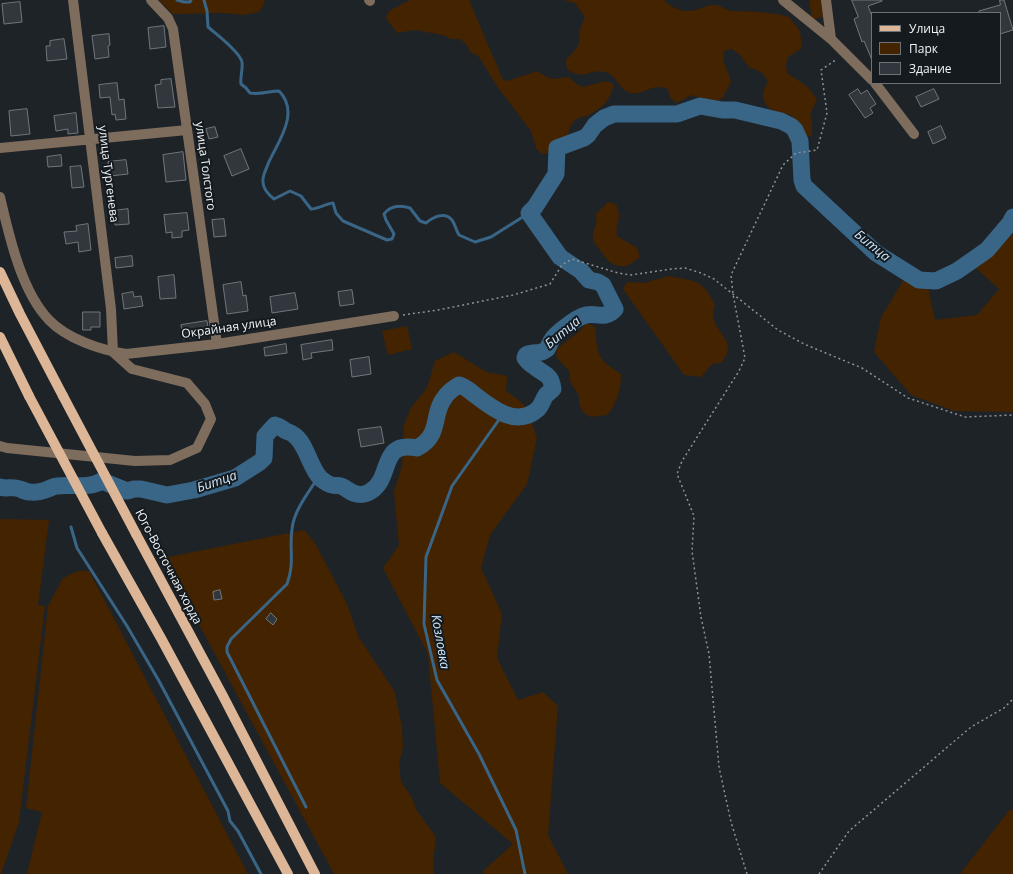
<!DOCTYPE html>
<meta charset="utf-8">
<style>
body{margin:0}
#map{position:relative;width:1013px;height:874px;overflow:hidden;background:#1e2328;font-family:"Open Sans",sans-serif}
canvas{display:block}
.legend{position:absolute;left:871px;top:12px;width:130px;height:72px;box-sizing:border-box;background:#141a1e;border:1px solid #6c7275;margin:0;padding:5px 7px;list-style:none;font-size:12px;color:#f1f5f8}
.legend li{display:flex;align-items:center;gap:8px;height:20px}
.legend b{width:20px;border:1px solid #6c7275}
</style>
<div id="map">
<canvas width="1013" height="874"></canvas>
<ul class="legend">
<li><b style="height:5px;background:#dcb696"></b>Улица</li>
<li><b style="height:11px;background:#442300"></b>Парк</li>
<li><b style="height:11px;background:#31373c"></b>Здание</li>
</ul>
</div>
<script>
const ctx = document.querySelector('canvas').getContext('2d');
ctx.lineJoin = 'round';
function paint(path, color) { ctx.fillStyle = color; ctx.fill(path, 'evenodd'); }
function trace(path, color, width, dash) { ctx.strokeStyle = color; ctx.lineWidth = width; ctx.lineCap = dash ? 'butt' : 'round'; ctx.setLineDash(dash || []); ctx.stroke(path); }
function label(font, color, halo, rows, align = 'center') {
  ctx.font = font + ' "Open Sans",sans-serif'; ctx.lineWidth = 4; ctx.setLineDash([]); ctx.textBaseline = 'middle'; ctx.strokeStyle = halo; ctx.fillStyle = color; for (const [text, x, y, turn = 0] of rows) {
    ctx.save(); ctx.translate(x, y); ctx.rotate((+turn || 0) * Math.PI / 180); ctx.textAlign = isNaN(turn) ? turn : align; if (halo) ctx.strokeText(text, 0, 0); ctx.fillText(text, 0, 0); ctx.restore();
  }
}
const green = new Path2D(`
 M 159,0 L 263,0 L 265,2 L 259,12 L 244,15 L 223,13 L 173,14 Z
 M 410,0 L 469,0 L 503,80 L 507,81 L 538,71 C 549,81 555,79 569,77 L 575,83 L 582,87 L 606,81 L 614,84 C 611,97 606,105 594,112 C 581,120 572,114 568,135 C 559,139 554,144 550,153 L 542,154 L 536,148 L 531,131 L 496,85 L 483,63 L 478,56 L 470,52 L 467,45 L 460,39 L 451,39 L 443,35 L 415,30 L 397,33 L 386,18 L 389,11 Z
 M 563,0 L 664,0 C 671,8 683,13 695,10 C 702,9 708,4 716,5 C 722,6 727,11 733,11 C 752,12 770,11 789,17 L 800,31 L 802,48 L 788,57 L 786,66 L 787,73 L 808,87 L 817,100 L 810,114 L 812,122 L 812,137 L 804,135 C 801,127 798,119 790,115 C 785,113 779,113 774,111 C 761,105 761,92 768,82 C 764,73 760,70 750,68 L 739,54 L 732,49 L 724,51 C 721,64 729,70 731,82 L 723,97 L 716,103 L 692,95 L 676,103 L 670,97 L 668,89 C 665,88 661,87 658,87 C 649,87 641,95 631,93 C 619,90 617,75 605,72 C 588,68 585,82 567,69 L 566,60 L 577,48 L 580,40 L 579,32 L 585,17 L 575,3 Z
 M 809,0 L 821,0 L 824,17 L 812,19 Z
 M 608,202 L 616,204 C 623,221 615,221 617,236 L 637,248 L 640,257 C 624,271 613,269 601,252 C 599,248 594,243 593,239 C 592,233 595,229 596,223 C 597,220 596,217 596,214 Z
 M 1013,234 L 1013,412 L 954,411 L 911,395 L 874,352 L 881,317 L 906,276 L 927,283 L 935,320 L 977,315 L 999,289 L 975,267 Z
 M 669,276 L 694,281 L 701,285 L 707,291 L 715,304 C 713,310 712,315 714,320 C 720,338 738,342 721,363 L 712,364 L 701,377 L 684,375 L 623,289 L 627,282 L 644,283 Z
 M 587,323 L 595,327 C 598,356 596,358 621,374 C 621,389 617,404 607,415 L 590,417 L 583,412 L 579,404 L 579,396 L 570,381 L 570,372 L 557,358 L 556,350 C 562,344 568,340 575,335 C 579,332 583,327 587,323 Z
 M 407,326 L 412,349 L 388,355 L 382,331 Z
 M 454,352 L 486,372 L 507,376 L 506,391 L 520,401 L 526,407 L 537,438 L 527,484 L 490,535 L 481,568 L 502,614 L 497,658 L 518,700 L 543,692 L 558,706 L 548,835 L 568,874 L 484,874 L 483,871 L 513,844 L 440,783 L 428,654 L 383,568 L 399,545 L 394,492 L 402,466 L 404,425 L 411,408 L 427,388 L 435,361 Z
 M 0,519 L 49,520 L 38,605 L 45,606 L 19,822 L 1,874 L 0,874 Z
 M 304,530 L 315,543 L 347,604 L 358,636 L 395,692 L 402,728 L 403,747 L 399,764 L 401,782 L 411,796 L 417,811 L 436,837 L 433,862 L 434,874 L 334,874 L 163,558 Z
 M 78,571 L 89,571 L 248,874 L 27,874 L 42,812 L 26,808 L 48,606 L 63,578 Z
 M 1010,809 L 1013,811 L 1013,874 L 960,874 Z`);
const stream = new Path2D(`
 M 177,0 L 184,2 L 190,2 L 191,0
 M 204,0 L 207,11 L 208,27 C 216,34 240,52 242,62 C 243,69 240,77 241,84 L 246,88 L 250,93 C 260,95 269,91 279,91 C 301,113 277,143 268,164 C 266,170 262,176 263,182 C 263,189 269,195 274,199 L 290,191 L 301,196 L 311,209 C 318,209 325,204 333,203 L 336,213 L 343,221 L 387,240 L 392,239 L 394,234 L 386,220 L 384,214 C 391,205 400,205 410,208 L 420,221 L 426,223 C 433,217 445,211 452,220 C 455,224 456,230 459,235 L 475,242 L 491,237 L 529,213
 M 503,414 L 452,486 L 426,557 L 424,624 L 437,680 L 479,754 L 516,830 L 525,874
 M 71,527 L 77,548 L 127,626 L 159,681 L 228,811 L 230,821 L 238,831 L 261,874
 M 306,807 L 227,652 L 227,647 L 231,639 L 287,584 C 295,563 289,549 292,529 C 294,510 309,492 319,476`);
const river = new Path2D(`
 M 0,487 C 5,489 10,487 15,488 C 20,488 25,492 30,492 C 35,493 44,491 48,489 C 51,488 53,486 57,486 C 72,484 88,489 102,481 L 127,491 L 134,489 L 141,489 L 167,495 L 194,490 L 235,478 L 260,462 L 264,458 L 265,436 L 275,425 C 280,426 281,428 286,431 C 288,432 292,433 294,435 C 307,444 309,467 321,479 C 324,481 329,485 332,485 C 335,486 338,485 341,486 C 347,488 350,493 357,494 C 362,495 367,494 371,491 C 393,477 379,440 417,448 C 442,435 431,414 445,397 C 448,392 454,388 459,385 C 466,387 469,390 475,395 C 493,409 517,428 538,409 C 542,405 543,399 546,395 C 548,393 551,391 553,389 C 551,374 545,375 535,367 C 531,365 528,362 525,358 L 526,355 C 532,351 541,355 547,349 C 549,346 550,342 553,338 C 559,331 575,319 583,316 C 594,311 605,321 615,309 L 603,285 L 598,282 L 589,280 L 581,271 L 560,257 L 529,213 L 535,207 L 556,174 L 557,148 L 584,138 L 588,135 L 595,125 L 604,118 L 614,114 L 677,114 L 700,106 L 722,110 L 735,110 L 781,121 L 791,126 L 795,130 L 800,141 L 802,180 L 804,186 L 876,253 L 919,280 L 936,281 L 957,271 L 987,250 L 1010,223 L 1013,217`);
const building = new Path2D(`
 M 852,0 L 882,0 L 882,1 L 868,6 L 872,16 L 872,60 L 864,41 L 862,42 L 854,19 L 858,17 Z
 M 1000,0 L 1004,0 L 1013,30 L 1000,34 L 1000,13 L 979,13 L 979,11 L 1000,5 Z
 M 20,2 L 22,22 L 4,24 L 2,4 Z
 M 164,26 L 166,47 L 150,49 L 148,28 Z
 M 109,34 L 110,45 L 108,46 L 109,57 L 95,59 L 92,36 Z
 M 64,39 L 67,59 L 47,61 L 46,46 L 50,46 L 50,41 Z
 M 171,79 L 175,107 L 158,108 L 155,85 L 161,84 L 161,80 Z
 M 117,83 L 119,100 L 124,99 L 126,119 L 116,120 L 115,114 L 112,115 L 110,97 L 100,98 L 99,85 Z
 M 858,89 L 861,94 L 867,90 L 876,104 L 870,108 L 873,113 L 865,118 L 849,95 Z
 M 934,89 L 939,99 L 921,107 L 916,97 Z
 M 27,109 L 30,134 L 11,136 L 9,111 Z
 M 76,113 L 78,133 L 68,134 L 68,129 L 56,131 L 54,116 Z
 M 941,126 L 946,138 L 933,144 L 928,132 Z
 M 215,127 L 218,137 L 209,139 L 206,129 Z
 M 241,149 L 249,169 L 232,176 L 224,156 Z
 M 183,152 L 186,180 L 166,182 L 163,155 Z
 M 61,155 L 62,166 L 48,167 L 47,157 Z
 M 126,160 L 128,174 L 110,176 L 108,162 Z
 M 81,166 L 84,187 L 72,188 L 70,167 Z
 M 128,209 L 129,224 L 115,225 L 114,211 Z
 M 187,213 L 189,230 L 182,231 L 182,237 L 172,238 L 172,232 L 166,233 L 164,215 Z
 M 224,219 L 226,236 L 214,237 L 212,220 Z
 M 88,224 L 91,250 L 79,252 L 78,242 L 66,244 L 64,232 L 77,231 L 76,226 Z
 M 132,256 L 133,266 L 116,268 L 115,258 Z
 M 174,275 L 176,298 L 160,299 L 158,277 Z
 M 241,282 L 243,296 L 246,295 L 248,311 L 227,314 L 223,285 Z
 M 352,290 L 354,304 L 340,306 L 338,292 Z
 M 133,292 L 134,297 L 141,296 L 143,306 L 124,309 L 122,294 Z
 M 295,293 L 298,309 L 272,313 L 270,297 Z
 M 83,312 L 100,312 L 100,327 L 91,327 L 91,330 L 83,330 Z
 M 207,321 L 209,335 L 183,339 L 181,325 Z
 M 332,340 L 333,350 L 311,353 L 312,358 L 303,360 L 301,345 Z
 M 286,344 L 287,353 L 265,356 L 264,348 Z
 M 369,357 L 371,374 L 352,377 L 350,360 Z
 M 381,427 L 384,443 L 361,447 L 358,430 Z
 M 220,590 L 222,599 L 214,600 L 213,592 Z
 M 271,613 L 277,619 L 273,625 L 266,619 Z`);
const path = new Path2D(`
 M 403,315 L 438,310 L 513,295 L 550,284 L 562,265 L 572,259 L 618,273 L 631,275 L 671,269 L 685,268 L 701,273 L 714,279 L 778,330 L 804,344 L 862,368 L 908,398 L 965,417 L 1013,415
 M 747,874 L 731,822 L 719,767 L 709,654 L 701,617 L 692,551 L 694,516 L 677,474 L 682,461 L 739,371 L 745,358 L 733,294 L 731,275 L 783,165 L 796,153 L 817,150 L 827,113 L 821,70 L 837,59
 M 819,874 L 849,831 L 971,727 L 1004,708 L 1013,699`);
const minor = new Path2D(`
 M 151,0 L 168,18 L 173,29 L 217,344
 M 369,0 L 370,1
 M 783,0 L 831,39 L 872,80
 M 826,0 L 831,39
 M 875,83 L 914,134
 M 0,148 L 187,130
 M 0,197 C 9,235 21,291 49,320 C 67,339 101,350 126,354 L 217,344 L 394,316
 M 0,446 L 7,448 L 135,461 L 170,460 L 197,448 L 211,419 L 205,404 L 187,383 L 132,369 L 113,352 L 111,309 L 73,0`);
const major = new Path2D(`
 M 0,272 L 20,314 L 63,396
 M 0,337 L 29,396
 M 102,533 L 162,640 L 288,874
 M 136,534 L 223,696 L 315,874`);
const majorBridge = new Path2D(`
 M 29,396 L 102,533
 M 63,396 L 136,534`);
const streetNames = [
 ["улица Толстого",205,166,82],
 ["улица Тургенева",108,174,83],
 ["Окрайная улица",229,328,-8],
 ["Юго-Восточная хорда",168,567,62]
];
const waterNames = [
 ["Битца",872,246,39],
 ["Битца",563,333,-40],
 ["Битца",217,482,-19],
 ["Козловка",440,642,80]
];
paint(green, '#442300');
trace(stream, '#396586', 3);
trace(river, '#396586', 17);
paint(building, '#31373c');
trace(building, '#70777c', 1);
trace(path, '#8f9397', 1.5, [2, 3]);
trace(minor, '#7e6c5d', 10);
trace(major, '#dcb696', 10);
trace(majorBridge, '#dcb696', 10);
label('12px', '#f1f5f8', '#141a1e', streetNames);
label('italic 13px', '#cde7fd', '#141a1e', waterNames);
</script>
